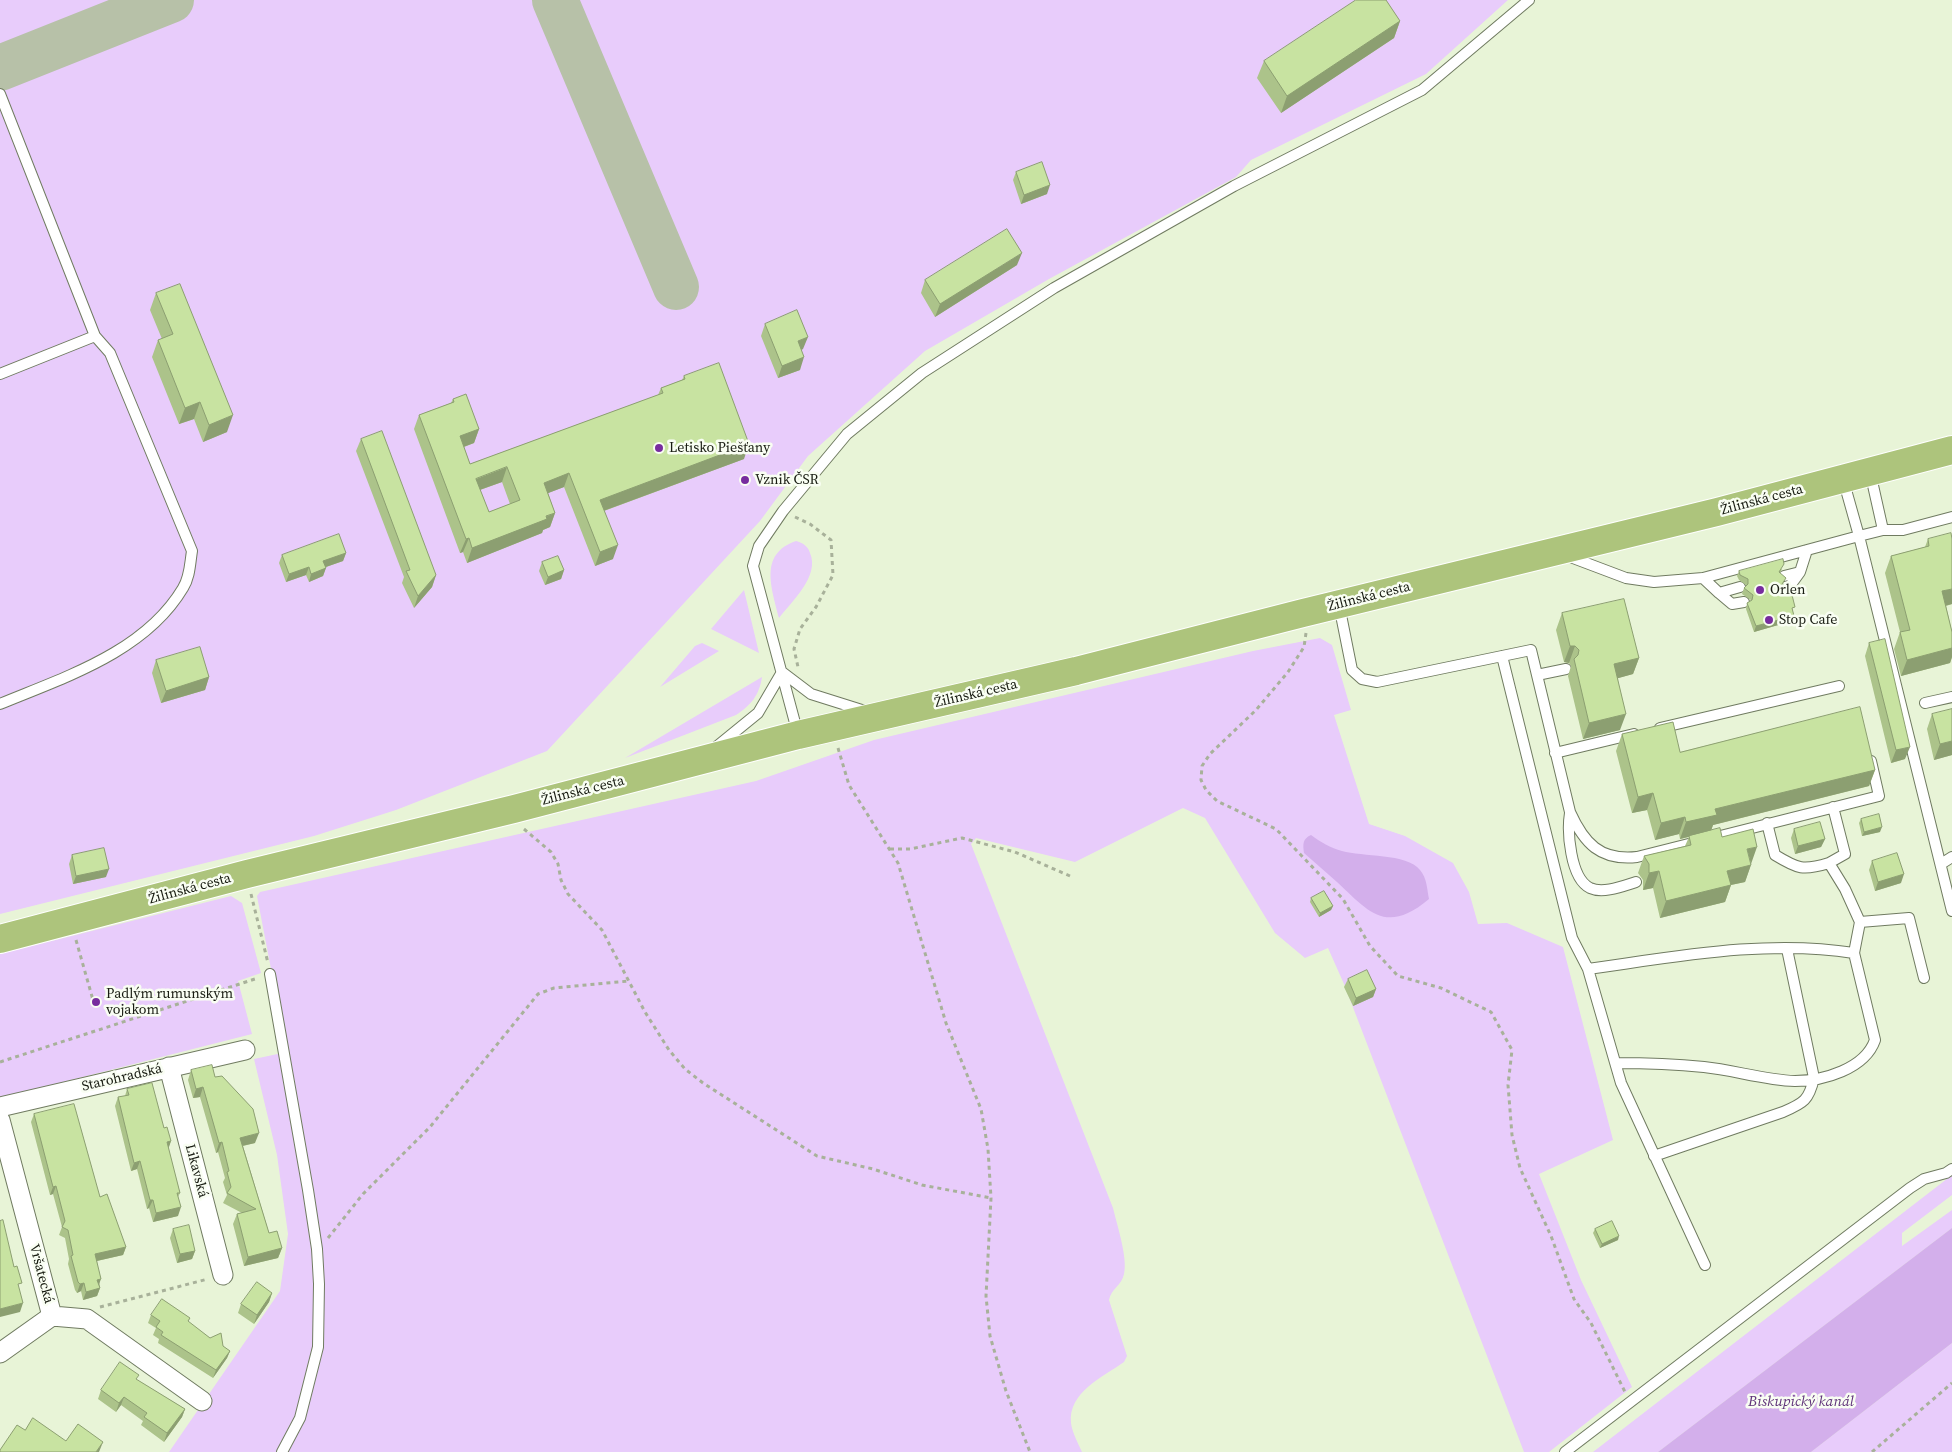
<!DOCTYPE html>
<meta charset="utf-8">
<style>
body{margin:0}
canvas{display:block;background:#e8f4d7}
</style>
<canvas width="1952" height="1452"></canvas>
<script>
const ctx = document.querySelector('canvas').getContext('2d');
ctx.lineJoin = 'round';
function paint(path, color) { ctx.fillStyle = color; ctx.fill(path, 'evenodd'); }
function trace(path, color, width, dash) { ctx.strokeStyle = color; ctx.lineWidth = width; ctx.lineCap = dash ? 'butt' : 'round'; ctx.setLineDash(dash || []); ctx.stroke(path); }
function label(font, color, halo, rows, align = 'center') {
  ctx.font = font + ' "Source Serif 4",serif'; ctx.lineWidth = 5; ctx.setLineDash([]); ctx.textBaseline = 'middle'; ctx.strokeStyle = halo; ctx.fillStyle = color; for (const [text, x, y, turn = 0] of rows) {
    ctx.save(); ctx.translate(x, y); ctx.rotate((+turn || 0) * Math.PI / 180); ctx.textAlign = isNaN(turn) ? turn : align; if (halo) ctx.strokeText(text, 0, 0); ctx.fillText(text, 0, 0); ctx.restore();
  }
}
const green = new Path2D(`
 M 0,0 L 1508,0 L 1426,74 L 1251,160 L 1236,177 L 1049,279 L 925,351 L 808,456 L 760,521 L 547,751 L 396,810 L 314,836 L 0,914 Z
 M 796,541 C 803,543 808,546 810,553 C 820,576 792,601 779,618 C 772,589 758,554 796,541 Z
 M 744,590 L 759,653 L 711,629 Z
 M 1320,638 L 1332,645 L 1351,710 L 1334,715 L 1369,824 L 1405,836 L 1453,863 L 1469,892 L 1478,924 L 1507,923 L 1563,947 L 1613,1140 L 1539,1174 L 1581,1280 L 1632,1387 L 1549,1452 L 1524,1452 L 1344,984 L 1328,948 L 1305,958 L 1275,933 L 1205,818 L 1183,808 L 1075,862 L 976,838 L 971,844 L 1113,1208 C 1117,1225 1128,1258 1124,1274 C 1122,1285 1111,1289 1109,1300 L 1127,1356 L 1124,1362 C 1103,1377 1068,1392 1071,1423 C 1072,1432 1078,1443 1082,1452 L 169,1452 L 280,1291 L 288,1234 L 277,1155 L 254,1059 L 287,1052 L 257,896 L 260,892 L 756,781 L 874,740 L 1253,651 Z
 M 702,643 L 719,651 L 660,687 L 695,646 Z
 M 762,677 C 759,696 751,705 736,715 L 625,758 Z
 M 231,896 L 242,903 L 261,973 L 238,981 L 252,1034 L 0,1098 L 0,954 Z
 M 1952,1175 L 1952,1195 L 1902,1233 L 1902,1246 L 1952,1210 L 1952,1228 L 1658,1452 L 1593,1452 Z
 M 1952,1343 L 1952,1452 L 1811,1452 Z`);
const water = new Path2D(`
 M 1311,835 C 1320,842 1331,848 1342,851 C 1362,857 1407,853 1420,870 C 1427,878 1427,889 1429,899 C 1386,935 1369,912 1337,882 C 1326,872 1315,863 1304,853 C 1303,845 1302,839 1311,835 Z
 M 1952,1228 L 1952,1343 L 1811,1452 L 1658,1452 Z`);
const taxiway = new Path2D(`
 M 555,0 L 676,287
 M 0,68 L 171,0`);
const path = new Path2D(`
 M 795,517 L 810,524 L 831,540 L 833,575 L 816,607 L 800,629 L 794,649 L 798,667
 M 1306,633 L 1304,647 L 1288,672 L 1256,710 L 1210,754 L 1202,766 L 1201,780 L 1206,790 L 1217,801 L 1276,829 L 1343,899 L 1370,946 L 1398,976 L 1441,988 L 1491,1012 L 1512,1050 L 1508,1085 L 1512,1135 L 1520,1168 L 1551,1236 L 1574,1299 L 1591,1323 L 1625,1392
 M 838,748 L 849,785 L 898,863 L 946,1023 L 981,1109 L 988,1149 L 991,1198 L 986,1296 L 990,1336 L 1006,1391 L 1030,1452
 M 524,829 L 551,852 L 558,864 L 561,880 L 568,894 L 602,930 L 645,1012 L 669,1050 L 685,1069 L 703,1083 L 817,1156 L 873,1169 L 922,1185 L 991,1198
 M 890,849 L 910,849 L 962,838 L 1015,852 L 1070,876
 M 251,894 L 268,963
 M 76,940 L 93,1000
 M 0,1062 L 258,978
 M 328,1238 L 363,1194 L 430,1127 L 538,994 L 554,988 L 629,981
 M 100,1307 L 208,1279
 M 1872,1452 L 1952,1383`);
const lane = new Path2D(`
 M 0,94 L 95,336 L 0,374
 M 1870,472 L 1883,530
 M 1952,517 L 1903,530 L 1883,530 L 1859,536 L 1952,911
 M 1565,555 L 1626,578 L 1654,582 L 1703,578 L 1859,536 L 1843,479
 M 1784,576 L 1800,572 L 1807,550
 M 1703,578 L 1719,593 L 1740,587
 M 1787,590 L 1800,572
 M 1719,593 L 1732,604 L 1744,602
 M 1339,605 L 1352,670 L 1362,679 L 1377,682 L 1531,650 L 1570,812 C 1584,843 1600,861 1637,857 L 1879,796 L 1871,761
 M 1502,656 L 1572,938 L 1588,969 L 1621,1083 L 1705,1265
 M 1537,675 L 1566,669
 M 1925,703 L 1952,697
 M 0,704 C 65,677 145,652 183,588 C 190,577 190,563 192,551 L 110,353 L 95,336
 M 1660,728 L 1839,686
 M 798,734 L 753,566 L 759,546 L 783,511 L 847,434 L 922,373 L 1054,288 L 1234,186 L 1422,90 L 1529,0
 M 715,748 L 758,713 L 782,672 L 811,694 L 865,711
 M 1555,753 L 1634,734
 M 1833,807 L 1845,854 L 1829,863 L 1845,889 L 1860,922
 M 1570,813 C 1567,831 1570,878 1590,888 C 1603,894 1623,886 1636,882
 M 1767,823 L 1775,855 C 1798,869 1803,871 1829,863
 M 1941,864 L 1952,857
 M 1854,953 L 1860,922 L 1909,918 L 1924,978
 M 1588,969 C 1675,957 1766,939 1854,953 L 1875,1040 C 1865,1069 1823,1081 1795,1081 C 1764,1080 1734,1070 1704,1067 C 1674,1064 1646,1063 1616,1063
 M 270,974 L 308,1190 L 317,1249 L 319,1284 L 318,1347 L 300,1418 L 282,1452
 M 1654,1156 L 1783,1112 C 1804,1103 1809,1100 1814,1078 L 1787,949
 M 1565,1452 L 1910,1188 L 1924,1179 L 1946,1173 L 1952,1169`);
const street = new Path2D(`
 M 169,1067 L 223,1275
 M 0,1107 L 245,1050
 M 0,1120 L 52,1316 L 87,1319 L 202,1401
 M 0,1353 L 52,1316`);
const primary = new Path2D(`
 M 0,939 L 247,874 L 514,809 L 798,735 L 1076,671 L 1303,613 L 1717,512 L 1952,450`);
const wall = new Path2D(`
 M 1400,21 L 1394,38 L 1281,113 L 1257,78 L 1264,61 Z
 M 1016,172 L 1047,194 L 1021,204 L 1013,180 Z
 M 1017,265 L 935,317 L 921,293 L 925,280 Z
 M 156,293 L 227,432 L 203,442 L 194,419 L 179,424 L 152,357 L 158,340 L 162,339 L 150,310 Z
 M 765,324 L 803,349 L 801,350 L 800,370 L 778,378 L 761,336 Z
 M 684,376 L 744,459 L 604,511 L 613,559 L 595,566 L 564,487 L 548,493 L 555,513 L 550,527 L 543,530 L 542,533 L 467,563 L 463,552 L 460,553 L 414,429 L 419,415 L 451,403 L 453,399 L 479,429 L 474,443 L 464,447 L 470,464 L 658,395 L 661,388 L 682,380 ZM 502,482 L 510,504 L 489,512 L 480,490 Z
 M 361,439 L 436,575 L 432,587 L 414,608 L 402,583 L 404,577 L 356,451 Z
 M 1928,539 L 1952,604 L 1946,606 L 1952,632 L 1952,657 L 1950,663 L 1901,676 L 1894,649 L 1900,632 L 1885,573 L 1891,556 L 1925,547 Z
 M 346,553 L 343,561 L 326,567 L 323,576 L 309,582 L 306,575 L 286,582 L 279,563 L 282,555 Z
 M 542,562 L 564,570 L 561,579 L 545,585 L 539,571 Z
 M 1782,569 L 1780,573 L 1784,583 L 1782,585 L 1783,588 L 1793,612 L 1794,616 L 1792,621 L 1754,632 L 1746,609 L 1747,603 L 1751,600 L 1742,594 L 1744,588 L 1746,586 L 1746,585 L 1739,580 L 1737,576 L 1739,571 Z
 M 1562,613 L 1639,658 L 1633,674 L 1618,678 L 1620,730 L 1583,739 L 1568,676 L 1571,666 L 1569,663 L 1564,662 L 1556,630 Z
 M 1869,643 L 1905,759 L 1891,763 L 1865,656 Z
 M 156,660 L 209,677 L 205,690 L 161,703 L 152,673 Z
 M 1932,714 L 1952,755 L 1934,760 L 1927,729 Z
 M 1622,734 L 1680,752 L 1875,770 L 1869,786 L 1713,825 L 1711,830 L 1722,837 L 1751,864 L 1745,882 L 1731,885 L 1725,902 L 1660,918 L 1653,888 L 1643,890 L 1643,880 L 1638,873 L 1644,856 L 1685,846 L 1689,837 L 1680,839 L 1679,834 L 1655,840 L 1647,810 L 1632,813 L 1616,751 Z
 M 1861,819 L 1880,832 L 1862,836 L 1859,823 Z
 M 1794,829 L 1825,839 L 1821,847 L 1795,854 L 1791,838 Z
 M 72,855 L 106,877 L 73,884 L 69,864 Z
 M 1872,861 L 1901,883 L 1875,891 L 1869,870 Z
 M 1311,898 L 1333,906 L 1331,910 L 1319,917 L 1310,902 Z
 M 1348,979 L 1376,989 L 1373,997 L 1353,1006 L 1344,987 Z
 M 191,1070 L 215,1077 L 255,1143 L 243,1146 L 269,1233 L 282,1248 L 278,1258 L 244,1266 L 233,1224 L 237,1214 L 242,1213 L 223,1203 L 227,1195 L 223,1182 L 225,1178 L 218,1152 L 216,1153 L 200,1097 L 193,1098 L 188,1080 Z
 M 127,1089 L 164,1128 L 171,1141 L 168,1148 L 180,1193 L 178,1197 L 178,1216 L 153,1222 L 149,1208 L 147,1209 L 137,1169 L 131,1171 L 115,1106 L 118,1097 L 125,1096 Z
 M 34,1114 L 100,1197 L 126,1247 L 123,1255 L 97,1261 L 100,1288 L 97,1296 L 83,1300 L 81,1291 L 77,1293 L 75,1290 L 68,1264 L 69,1259 L 65,1238 L 59,1235 L 62,1227 L 53,1194 L 50,1195 L 31,1122 Z
 M 173,1229 L 195,1251 L 192,1259 L 177,1263 L 170,1238 Z
 M 1595,1229 L 1618,1240 L 1600,1248 L 1593,1233 Z
 M 272,1293 L 269,1302 L 254,1324 L 238,1313 L 241,1304 Z
 M 151,1315 L 190,1318 L 188,1322 L 210,1338 L 230,1351 L 227,1358 L 213,1378 L 158,1343 L 159,1339 L 153,1335 L 156,1328 L 148,1323 Z
 M 137,1380 L 185,1409 L 182,1417 L 164,1442 L 141,1425 L 143,1421 L 121,1405 L 116,1412 L 98,1399 L 101,1390 Z`);
const shadedWall = new Path2D(`
 M 1400,21 L 1394,38 L 1281,113 L 1287,96 Z
 M 1050,185 L 1047,194 L 1021,204 L 1024,195 Z
 M 1022,253 L 1017,265 L 935,317 L 940,304 Z
 M 808,337 L 803,349 L 793,353 L 798,341 Z
 M 804,357 L 800,370 L 778,378 L 782,366 Z
 M 200,402 L 194,419 L 179,424 L 185,408 Z
 M 233,415 L 227,432 L 203,442 L 209,425 Z
 M 479,429 L 474,443 L 455,450 L 460,436 Z
 M 749,444 L 744,459 L 595,514 L 600,500 Z
 M 507,467 L 502,482 L 471,493 L 476,479 Z
 M 569,473 L 564,487 L 538,497 L 544,483 Z
 M 555,513 L 550,527 L 543,530 L 542,533 L 467,563 L 472,548 Z
 M 469,538 L 463,552 L 460,553 L 466,539 Z
 M 618,545 L 613,559 L 595,566 L 600,552 Z
 M 346,553 L 343,561 L 320,569 L 323,561 Z
 M 309,567 L 306,575 L 286,582 L 289,574 Z
 M 326,568 L 323,576 L 309,582 L 311,574 Z
 M 564,570 L 561,579 L 545,585 L 548,577 Z
 M 436,575 L 432,587 L 414,608 L 418,596 Z
 M 1952,589 L 1952,604 L 1936,608 L 1942,591 Z
 M 1794,616 L 1792,621 L 1754,632 L 1756,626 Z
 M 1570,646 L 1575,646 L 1569,663 L 1564,662 Z
 M 1952,648 L 1952,657 L 1950,663 L 1901,676 L 1907,660 Z
 M 1639,658 L 1633,674 L 1608,681 L 1614,664 Z
 M 209,677 L 205,690 L 161,703 L 166,691 Z
 M 1626,714 L 1620,730 L 1583,739 L 1589,723 Z
 M 1952,741 L 1952,755 L 1934,760 L 1940,744 Z
 M 1910,747 L 1905,759 L 1891,763 L 1896,750 Z
 M 1875,770 L 1869,786 L 1713,825 L 1711,831 L 1680,839 L 1686,822 L 1715,809 Z
 M 1653,793 L 1647,810 L 1632,813 L 1638,797 Z
 M 1685,817 L 1679,834 L 1655,840 L 1661,823 Z
 M 1882,827 L 1880,832 L 1862,836 L 1864,832 Z
 M 1825,839 L 1821,847 L 1795,854 L 1798,846 Z
 M 1757,847 L 1751,864 L 1747,849 Z
 M 1751,865 L 1745,882 L 1721,887 L 1727,871 Z
 M 109,869 L 106,877 L 73,884 L 76,876 Z
 M 1659,871 L 1653,888 L 1643,890 L 1649,873 Z
 M 1904,874 L 1901,883 L 1875,891 L 1878,882 Z
 M 1731,885 L 1725,902 L 1660,918 L 1666,901 Z
 M 1333,906 L 1331,910 L 1319,917 L 1320,913 Z
 M 1376,989 L 1373,997 L 1353,1006 L 1356,998 Z
 M 203,1087 L 200,1097 L 193,1098 L 196,1089 Z
 M 259,1133 L 255,1143 L 237,1147 L 240,1138 Z
 M 171,1141 L 168,1150 L 167,1142 Z
 M 222,1142 L 218,1152 L 216,1153 L 219,1143 Z
 M 140,1161 L 137,1169 L 131,1171 L 134,1163 Z
 M 56,1186 L 53,1194 L 50,1195 L 53,1187 Z
 M 150,1200 L 153,1200 L 149,1208 L 147,1209 Z
 M 181,1207 L 178,1216 L 153,1222 L 156,1213 Z
 M 1619,1236 L 1618,1240 L 1600,1248 L 1602,1244 Z
 M 126,1247 L 123,1255 L 92,1262 L 95,1254 Z
 M 282,1248 L 278,1258 L 244,1266 L 248,1257 Z
 M 195,1251 L 192,1259 L 177,1263 L 180,1254 Z
 M 101,1279 L 98,1287 L 97,1280 Z
 M 84,1283 L 81,1291 L 77,1293 L 80,1284 Z
 M 100,1288 L 97,1296 L 83,1300 L 86,1292 Z
 M 272,1293 L 269,1302 L 254,1324 L 257,1315 Z
 M 23,1303 L 20,1312 L 0,1317 L 0,1309 Z
 M 230,1351 L 227,1358 L 213,1378 L 216,1370 Z
 M 124,1397 L 121,1405 L 116,1412 L 119,1403 Z
 M 185,1409 L 182,1417 L 164,1442 L 167,1433 Z
 M 103,1442 L 99,1452 L 96,1452 Z`);
const building = new Path2D(`
 M 1356,0 L 1386,0 L 1400,21 L 1287,96 L 1264,61 Z
 M 1042,162 L 1050,185 L 1024,195 L 1016,172 Z
 M 1007,229 L 1022,253 L 940,304 L 925,280 Z
 M 180,284 L 233,415 L 209,425 L 200,402 L 185,408 L 158,340 L 173,334 L 156,293 Z
 M 797,310 L 808,337 L 798,341 L 804,357 L 782,366 L 765,324 Z
 M 719,363 L 749,444 L 600,500 L 618,545 L 600,552 L 569,473 L 544,483 L 555,513 L 546,516 L 547,519 L 472,548 L 469,538 L 466,539 L 419,415 L 454,402 L 453,399 L 466,394 L 479,429 L 460,436 L 470,464 L 663,393 L 661,388 L 685,379 L 684,376 ZM 507,467 L 520,500 L 489,512 L 476,479 Z
 M 382,431 L 436,575 L 418,596 L 406,571 L 410,570 L 361,439 Z
 M 1951,533 L 1952,539 L 1952,589 L 1942,591 L 1952,632 L 1952,648 L 1907,660 L 1900,632 L 1910,630 L 1891,556 L 1929,546 L 1928,539 Z
 M 339,534 L 346,553 L 323,561 L 326,568 L 311,574 L 309,567 L 289,574 L 282,555 Z
 M 558,556 L 564,570 L 548,577 L 542,562 Z
 M 1783,559 L 1784,564 L 1779,572 L 1786,578 L 1782,584 L 1783,588 L 1791,591 L 1795,607 L 1792,608 L 1794,616 L 1756,626 L 1747,603 L 1752,600 L 1753,595 L 1744,588 L 1748,584 L 1748,579 L 1740,575 L 1739,571 Z
 M 1624,599 L 1639,658 L 1614,664 L 1626,714 L 1589,723 L 1574,659 L 1578,655 L 1579,650 L 1575,646 L 1570,646 L 1562,613 Z
 M 1885,639 L 1910,747 L 1896,750 L 1869,643 Z
 M 200,647 L 209,677 L 166,691 L 156,660 Z
 M 1860,707 L 1875,770 L 1715,809 L 1717,815 L 1686,822 L 1685,817 L 1661,823 L 1653,793 L 1638,797 L 1622,734 L 1673,722 L 1680,752 Z
 M 1952,709 L 1952,741 L 1940,744 L 1932,714 Z
 M 1879,814 L 1882,827 L 1864,832 L 1861,819 Z
 M 1820,822 L 1825,839 L 1798,846 L 1794,829 Z
 M 1720,828 L 1722,837 L 1753,829 L 1757,847 L 1747,849 L 1751,865 L 1727,871 L 1731,885 L 1666,901 L 1659,871 L 1649,873 L 1649,864 L 1644,856 L 1691,845 L 1689,836 Z
 M 104,848 L 109,869 L 76,876 L 72,855 Z
 M 1897,853 L 1904,874 L 1878,882 L 1872,861 Z
 M 1324,891 L 1333,906 L 1320,913 L 1311,898 Z
 M 1367,970 L 1376,989 L 1356,998 L 1348,979 Z
 M 212,1065 L 215,1077 L 222,1076 L 253,1109 L 259,1133 L 240,1138 L 269,1233 L 277,1231 L 282,1248 L 248,1257 L 237,1214 L 256,1209 L 227,1193 L 231,1187 L 227,1172 L 229,1171 L 222,1142 L 219,1143 L 203,1087 L 196,1089 L 191,1070 Z
 M 152,1083 L 164,1128 L 167,1127 L 171,1141 L 167,1142 L 180,1193 L 177,1193 L 181,1207 L 156,1213 L 153,1200 L 150,1200 L 140,1161 L 134,1163 L 118,1097 L 129,1095 L 127,1089 Z
 M 74,1104 L 100,1197 L 107,1194 L 126,1247 L 95,1254 L 101,1279 L 97,1280 L 100,1288 L 86,1292 L 84,1283 L 80,1284 L 78,1282 L 71,1256 L 73,1255 L 68,1230 L 62,1227 L 65,1221 L 56,1186 L 53,1187 L 34,1114 Z
 M 3,1220 L 14,1267 L 17,1266 L 22,1283 L 18,1284 L 23,1303 L 0,1309 L 0,1221 Z
 M 1612,1221 L 1619,1236 L 1602,1244 L 1595,1229 Z
 M 189,1225 L 195,1251 L 180,1254 L 173,1229 Z
 M 257,1282 L 272,1293 L 257,1315 L 241,1304 Z
 M 162,1299 L 190,1318 L 188,1321 L 210,1338 L 221,1333 L 223,1346 L 230,1351 L 216,1370 L 161,1335 L 163,1332 L 156,1327 L 160,1321 L 151,1315 Z
 M 120,1362 L 139,1375 L 136,1379 L 185,1409 L 167,1433 L 144,1417 L 147,1413 L 124,1397 L 119,1403 L 101,1390 Z
 M 33,1418 L 66,1441 L 78,1424 L 103,1442 L 96,1452 L 0,1452 L 0,1450 L 17,1425 L 25,1430 Z`);
const markers = [
 [659,448,5,"#772c9e"],
 [745,480,5,"#772c9e"],
 [1760,590,5,"#772c9e"],
 [1769,620,5,"#772c9e"],
 [96,1002,5,"#772c9e"]
];
const poiNames = [
 ["Letisko Piešťany",669,448],
 ["Vznik ČSR",755,480],
 ["Orlen",1770,590],
 ["Stop Cafe",1779,620],
 ["Padlým rumunským",106,994],
 ["vojakom",106,1010]
];
const streetNames = [
 ["Žilinská cesta",1762,500,-15],
 ["Žilinská cesta",1369,597,-14],
 ["Žilinská cesta",976,694,-13],
 ["Žilinská cesta",583,791,-14],
 ["Žilinská cesta",190,889,-15],
 ["Starohradská",122,1078,-13],
 ["Likavská",196,1171,75],
 ["Vršatecká",41,1274,75]
];
const waterNames = [
 ["Biskupický kanál",1801,1402]
];
paint(green, '#e8ccfb');
paint(water, '#d3afeb');
trace(taxiway, '#b7c1a8', 46);
trace(lane, '#707b61', 12);
trace(street, '#707b61', 21);
trace(primary, '#fff', 30);
trace(path, '#a8b19a', 3, [4, 4]);
trace(lane, '#fff', 10);
trace(street, '#fff', 19);
trace(primary, '#adc47c', 28);
paint(wall, '#acc38a');
paint(shadedWall, '#8c9f71');
paint(building, '#c8e3a1');
trace(building, '#8c9f71', 1);
for (const [x, y, r, color] of markers) { const dot = new Path2D(); dot.arc(x, y, r, 0, 2 * Math.PI); ctx.fillStyle = color; ctx.fill(dot); trace(dot, '#f9fef3', 2); }
label('14px', '#181c12', '#f9fef3', poiNames, 'left');
label('14px', '#181c12', '#f9fef3', streetNames);
label('italic 15px', '#60337a', '#f9fef3', waterNames);
</script>
